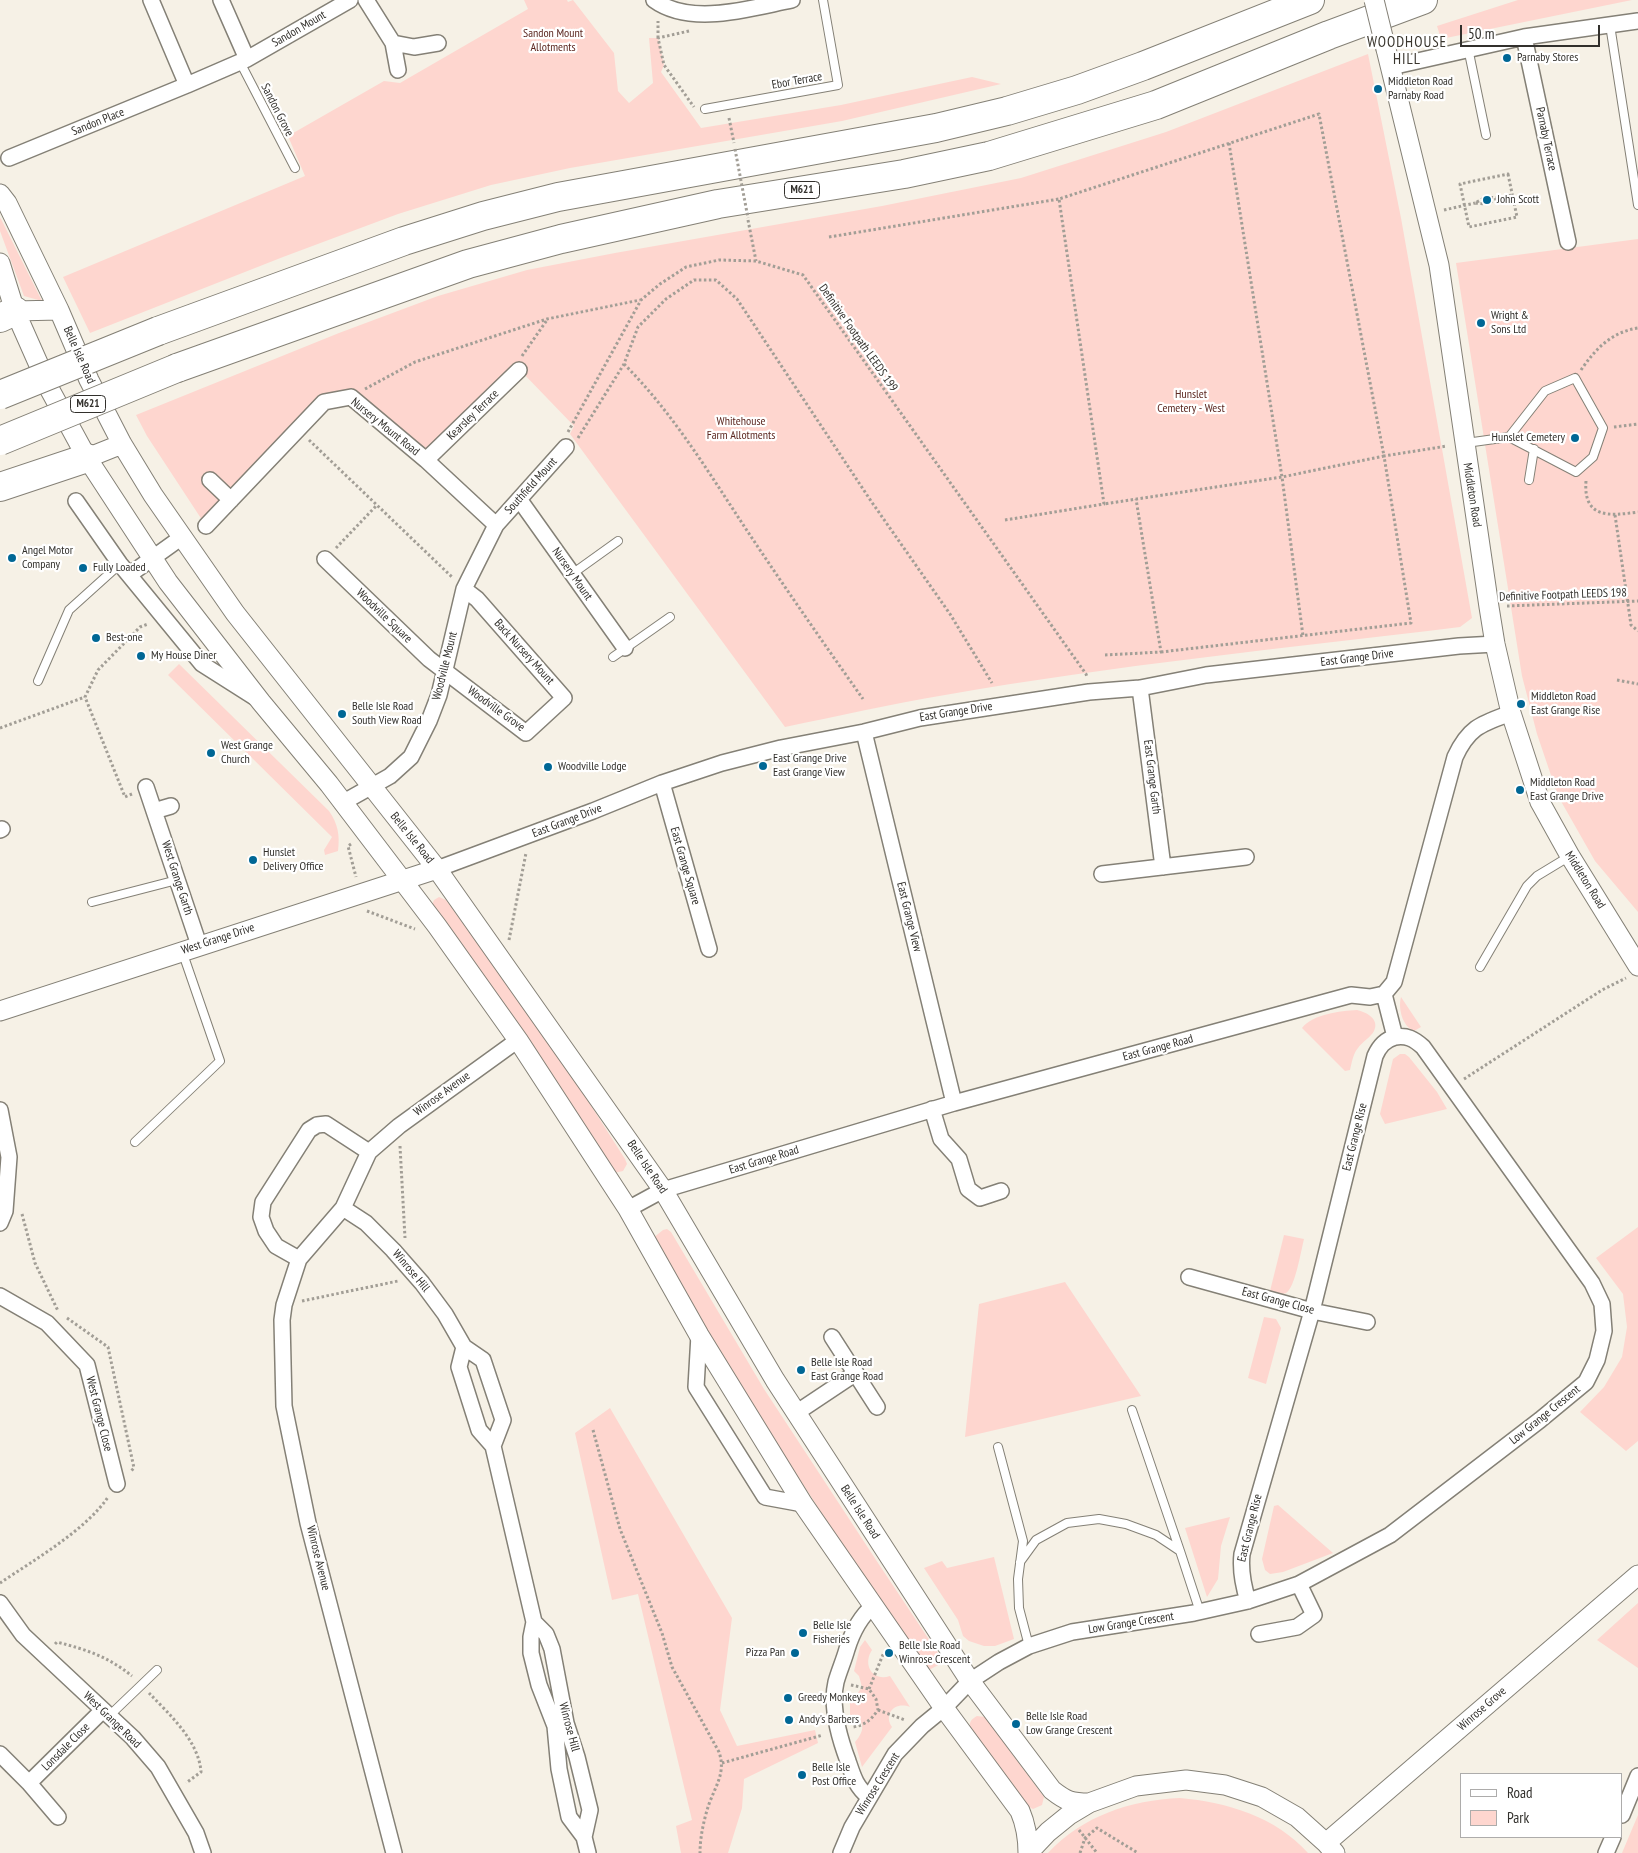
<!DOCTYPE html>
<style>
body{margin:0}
#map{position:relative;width:1638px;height:1853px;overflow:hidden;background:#f6f1e6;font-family:"PT Sans Narrow",sans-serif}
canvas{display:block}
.legend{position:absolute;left:1460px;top:1773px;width:162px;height:65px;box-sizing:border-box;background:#fff;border:1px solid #adacab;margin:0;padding:6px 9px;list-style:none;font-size:15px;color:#32302c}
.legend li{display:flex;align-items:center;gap:10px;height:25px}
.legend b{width:25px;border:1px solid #adacab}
.scale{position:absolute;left:1460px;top:25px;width:140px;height:22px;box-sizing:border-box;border:2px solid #32302c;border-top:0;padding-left:6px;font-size:15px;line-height:18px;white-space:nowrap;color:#32302c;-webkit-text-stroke:4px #fff;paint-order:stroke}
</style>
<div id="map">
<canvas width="1638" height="1853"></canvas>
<ul class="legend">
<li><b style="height:6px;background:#fff"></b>Road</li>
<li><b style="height:14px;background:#fed6cf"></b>Park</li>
</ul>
<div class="scale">50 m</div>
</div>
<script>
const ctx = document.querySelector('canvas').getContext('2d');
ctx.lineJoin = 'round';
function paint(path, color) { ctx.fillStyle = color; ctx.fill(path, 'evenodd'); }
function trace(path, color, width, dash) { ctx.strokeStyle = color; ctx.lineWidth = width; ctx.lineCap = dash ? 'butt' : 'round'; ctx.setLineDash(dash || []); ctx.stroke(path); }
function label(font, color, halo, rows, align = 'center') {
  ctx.font = font + ' "PT Sans Narrow",sans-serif'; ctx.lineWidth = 4.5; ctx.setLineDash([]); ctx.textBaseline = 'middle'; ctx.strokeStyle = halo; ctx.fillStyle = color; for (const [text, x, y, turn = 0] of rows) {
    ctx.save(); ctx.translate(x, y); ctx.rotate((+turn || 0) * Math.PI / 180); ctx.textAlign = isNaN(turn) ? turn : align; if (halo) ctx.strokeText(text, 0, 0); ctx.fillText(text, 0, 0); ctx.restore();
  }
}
const green = new Path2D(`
 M 524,0 L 567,0 L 568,2 L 573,0 L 614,53 L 618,91 L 629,103 L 653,83 L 649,38 L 658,38 L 664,65 L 661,72 L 701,128 L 841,105 L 972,77 L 1001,84 L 842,121 L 570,168 L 491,185 L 398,214 L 283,257 L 90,333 L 63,277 L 305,176 L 288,136 L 384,81 L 400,83 L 528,9 Z
 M 1518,0 L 1632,0 L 1441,39 L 1437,26 Z
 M 1368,54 L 1401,218 L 1472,618 L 1460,627 C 1288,648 1115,665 945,695 C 891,704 838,716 785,727 L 570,434 L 574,426 L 520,370 L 426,460 L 351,397 L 324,402 L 206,526 L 147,436 L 136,415 L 339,333 L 438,296 L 527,270 L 615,253 L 882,206 L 1021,178 L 1166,132 Z
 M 0,218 L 1,219 L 42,301 L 24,296 L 0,231 Z
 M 1638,239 L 1638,912 L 1595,861 L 1558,796 L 1537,734 L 1522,676 L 1456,263 Z
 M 179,664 L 329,811 C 338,824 340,835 338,851 L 325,855 L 324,850 L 332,837 L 168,675 Z
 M 439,897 L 446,900 L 560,1057 L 625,1159 L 627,1164 L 623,1171 L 614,1173 L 432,905 L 434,900 Z
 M 1401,997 L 1421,1027 L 1414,1031 C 1402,1026 1398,1008 1401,997 Z
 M 1357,1010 C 1366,1012 1380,1019 1374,1031 C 1371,1037 1362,1042 1358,1048 C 1353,1054 1352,1062 1350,1070 L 1345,1071 L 1302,1028 C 1313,1014 1340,1011 1357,1010 Z
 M 1400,1054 L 1405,1054 L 1409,1057 L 1437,1092 L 1447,1109 L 1385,1124 L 1380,1114 L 1393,1059 Z
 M 1638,1227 L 1638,1441 L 1626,1451 L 1580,1412 L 1604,1387 L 1622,1357 L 1627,1327 L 1623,1294 L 1596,1258 Z
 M 667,1229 L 671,1232 L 764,1389 L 876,1560 L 944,1662 L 927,1671 L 859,1571 L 748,1399 L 654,1242 L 653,1238 L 663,1230 Z
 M 1284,1235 L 1304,1239 C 1301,1251 1295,1288 1286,1293 C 1281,1295 1275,1293 1270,1291 Z
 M 1065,1282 L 1141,1396 L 965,1437 L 979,1304 Z
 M 1264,1317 L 1276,1319 L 1281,1328 L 1266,1384 L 1248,1378 Z
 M 610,1408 L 732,1618 L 720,1710 L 737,1746 L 815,1730 L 818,1743 L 744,1779 L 742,1808 L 728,1853 L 681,1853 L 676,1826 L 692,1820 L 638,1594 L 612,1600 L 575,1433 Z
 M 1278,1505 L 1333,1553 L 1283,1572 L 1270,1574 L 1265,1570 L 1262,1559 L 1274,1506 Z
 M 1230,1517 L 1221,1546 L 1218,1579 L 1207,1597 L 1185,1528 Z
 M 994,1557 L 1014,1639 L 995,1646 L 984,1646 L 969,1641 L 963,1636 L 958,1620 L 924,1568 L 942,1561 L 947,1568 Z
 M 1638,1603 L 1638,1668 L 1597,1640 Z
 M 865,1640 L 872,1650 C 862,1665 873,1682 890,1676 L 910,1707 C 895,1701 883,1714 892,1727 L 862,1767 L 855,1742 C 865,1731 866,1720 850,1715 L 850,1699 L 855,1697 L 862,1687 L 859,1676 L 854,1671 L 860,1647 Z
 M 977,1716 L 985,1717 L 1044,1797 L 1042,1805 L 1033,1809 L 1029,1807 L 970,1728 C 969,1721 972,1719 977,1716 Z
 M 1180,1798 C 1227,1802 1276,1817 1308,1853 L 1048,1853 C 1083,1816 1130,1800 1180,1798 Z
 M 1638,1815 L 1638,1853 L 1622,1853 Z`);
const path = new Path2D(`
 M 689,31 L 658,38 L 664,65 L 694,107
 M 658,38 L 658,21
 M 729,118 L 734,143
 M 1229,143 L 1282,477 L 1303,636
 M 1508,174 L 1517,217 L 1469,227 L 1460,184 Z
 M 1498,198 L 1486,197 L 1475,203 L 1487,204 L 1498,198 L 1512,195
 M 1444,210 L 1475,203
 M 748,220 L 756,261
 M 829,237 L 1059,199
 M 522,356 L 547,320
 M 624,364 C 671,411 706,468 742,523 C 781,582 822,641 863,699
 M 1581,370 C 1596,348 1612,332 1638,328
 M 365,389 L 415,362 L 547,319 L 640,300
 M 1614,427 L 1638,424
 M 568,432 L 641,300 L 660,284 L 686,267 L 719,260 L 756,261 L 803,275 L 1086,674 L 1087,677
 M 578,438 L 624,364 L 638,327 L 666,299 L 694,280 L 716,280 L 737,299 L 871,501 L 950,614 L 992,683
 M 309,440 L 453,578
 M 1586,481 C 1583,519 1610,516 1638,512
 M 1615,515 L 1631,625 L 1638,631
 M 1005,520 L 1104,504 L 1059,199 L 1319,114 L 1384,456 L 1282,477 L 1104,504
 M 336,548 L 377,505
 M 1507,606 L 1638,601
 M 1161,652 L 1411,623 L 1384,456 L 1447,446
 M 1105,655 L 1161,652 L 1136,499
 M 1617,680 L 1638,684
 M 0,728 L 85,697
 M 132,794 L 125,797 L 85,697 L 98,670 L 140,627 L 148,624
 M 351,844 L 348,846 L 356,877
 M 367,911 L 415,929
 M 509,940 L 526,853
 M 1464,1079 L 1602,990 L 1626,978
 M 400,1146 L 405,1238
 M 22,1214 L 35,1263 L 58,1311
 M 302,1301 L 398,1281
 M 67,1318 L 108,1347 L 134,1468 L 131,1471
 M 593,1430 L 620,1529 L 662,1633 L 672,1667 L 719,1752 C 726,1772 716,1785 709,1804 C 704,1819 700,1837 700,1853
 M 0,1583 C 34,1560 86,1530 108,1497
 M 55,1644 L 57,1642 C 87,1650 107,1656 132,1676
 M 851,1685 L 869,1689 L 876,1699 L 878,1710 C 871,1720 865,1725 853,1727
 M 869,1689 L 884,1652
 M 149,1693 C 169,1714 199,1741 201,1772 L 186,1783
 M 878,1710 L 905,1720
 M 722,1763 L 823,1735
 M 1079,1830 L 1097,1853
 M 1080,1853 L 1085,1838 L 1097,1828 L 1138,1853`);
const service = new Path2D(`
 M 1610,25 L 1638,205
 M 1468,48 L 1486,135
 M 240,62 L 295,168
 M 705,109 L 838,85 L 823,0
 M 1466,443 L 1509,437 L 1545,391 L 1575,378 L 1603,428 L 1593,457 L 1576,472 L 1509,437
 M 1529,480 L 1534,449
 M 572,574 L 618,541
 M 613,657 L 670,617
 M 38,681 L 69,610 L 120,564
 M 92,902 L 177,880
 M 1480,967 L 1527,886 L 1537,876 L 1570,856
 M 135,1142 L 220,1061 L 182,951
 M 1132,1410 L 1180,1551
 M 998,1447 L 1023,1541 L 1018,1579 L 1019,1608 L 1029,1646
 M 1020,1562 L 1036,1540 L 1067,1523 L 1099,1519 L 1126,1524 L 1156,1535 L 1180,1551 L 1200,1612
 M 109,1716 L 157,1670`);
const minor = new Path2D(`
 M 151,0 L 187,85 L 247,59 L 350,0
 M 221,0 L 247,59
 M 366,0 L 393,43 L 414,47 L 438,43
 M 654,0 C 691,27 751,8 792,0
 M 1524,37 L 1568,242
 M 393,43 L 398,70
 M 1391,67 L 1524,37 L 1638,21
 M 9,158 L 187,85
 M 426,460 L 519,370
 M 210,480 L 231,500
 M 519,499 L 625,648
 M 76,501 L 120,564 L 202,664 L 254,697
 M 206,526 L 324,402 L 351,397 L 426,460 L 496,525
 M 325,559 L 429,659 L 526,733 L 564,698 L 477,599 L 464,589
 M 129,575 L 182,537
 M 1140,688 L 1163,867
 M 864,732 L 954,1103
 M 662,783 L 709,949
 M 146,787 L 199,945
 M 342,803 L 390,776 L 411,757 L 429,721 L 439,695 L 464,589 L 496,525 L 566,447
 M 154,811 L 171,806
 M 0,830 L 2,829
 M 437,869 L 593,811 L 662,783 L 722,763 L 781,748 L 864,732 L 920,718 L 1089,692 L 1140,688 L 1206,675 L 1459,646 L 1495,644
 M 1102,874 L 1246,857
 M 932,1109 L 941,1139 L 959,1159 L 968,1189 L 980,1198 L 1001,1191
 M 0,1110 L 9,1157 L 5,1211 L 0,1223
 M 343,1208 L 366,1223 L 393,1250 L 422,1283 L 445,1314 L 464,1347 L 483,1360 L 503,1420 L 493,1446
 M 628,1209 L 663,1190 L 954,1103 L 1351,995 L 1370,997 L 1384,994
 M 299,1259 L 276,1246 L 266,1231 L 261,1217 L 263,1202 L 309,1130 L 317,1125 L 326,1124 L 369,1152
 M 1189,1277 L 1312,1311 L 1367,1322
 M 0,1296 L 47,1323 L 87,1365 L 117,1484
 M 699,1335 L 696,1387 L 765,1497 L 803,1504
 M 832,1337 L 877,1407
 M 464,1347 L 459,1367 L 479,1430 L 493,1446 L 534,1622 L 531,1637 L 531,1653 L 539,1685 L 555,1726 L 559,1769 L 569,1817 L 584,1837 L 588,1853
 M 796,1413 L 856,1373
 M 1248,1601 C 1243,1585 1240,1571 1242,1554 L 1312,1311 L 1375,1056 C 1379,1047 1384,1040 1395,1037 L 1384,994 L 1394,982 L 1455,757 C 1469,727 1481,724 1511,713
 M 0,1603 L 23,1635 L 133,1738 L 158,1767 L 196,1833 L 203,1853
 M 534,1622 L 546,1634 L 552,1649 L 566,1723 L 577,1757 L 590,1810 L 584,1837
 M 1259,1634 L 1297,1627 L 1314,1615 L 1299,1584
 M 0,1754 L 29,1783 L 103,1710
 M 29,1783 L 58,1817
 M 869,1797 C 856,1787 853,1776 848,1761 C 839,1737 830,1707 836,1682 C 839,1671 844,1660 847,1649 C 852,1633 860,1617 873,1606
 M 1622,1815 L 1638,1776
 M 394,1853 L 308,1523 L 284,1406 L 282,1320 L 284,1305 L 299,1259 L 343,1208 L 369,1152 L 399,1126 L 518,1040
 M 841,1853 L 852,1827 L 895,1754 L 922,1726 L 944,1708 L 970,1681 L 999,1662 L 1029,1646 L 1072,1632 L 1194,1613 L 1248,1601 L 1299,1584 L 1390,1535 L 1540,1420 L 1586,1382 L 1597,1360 L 1604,1331 L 1602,1304 L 1592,1283 L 1423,1047 C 1414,1039 1407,1035 1395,1037
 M 1606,1853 L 1613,1837`);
const tertiary = new Path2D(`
 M 1386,49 L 1439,265 L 1489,607 L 1495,644 L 1511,713 L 1540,802 L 1570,856 L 1638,966
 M 0,194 L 7,203 L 59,310 L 89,380 L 122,444 L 153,495 L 235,613 L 437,869 L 663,1190 L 775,1380 L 970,1681 L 1052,1790 C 1066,1801 1071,1803 1089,1803
 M 0,263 L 15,311 L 50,390 L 87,458 L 168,582 L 261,702 L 329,784 L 437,926 L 518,1040 L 628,1209 L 699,1335 L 803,1504 L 944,1708 L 1020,1811 C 1026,1825 1028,1837 1028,1853
 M 15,311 L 59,310
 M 87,458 L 122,444
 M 0,1011 L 437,869
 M 1326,1843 L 1638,1575
 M 1028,1853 L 1048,1832 L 1069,1815 L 1089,1803 L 1136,1786 L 1186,1780 L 1225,1785 L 1262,1797 L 1297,1817 L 1326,1843 L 1335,1853`);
const motorway = new Path2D(`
 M 0,318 L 15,311
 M 158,331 L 404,241 L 483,216 L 558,197 L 936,128 L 1007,111 L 1077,90 L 1143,66 L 1310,0
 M 177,368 L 468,264 L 561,239 L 718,204 L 904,174 L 989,156 L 1156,105 L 1329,35 L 1423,0
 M 0,487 L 87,458`);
const pathBridge = new Path2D(`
 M 735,149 L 748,218`);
const tertiaryBridge = new Path2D(`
 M 1374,0 L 1386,49`);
const motorwayBridge = new Path2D(`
 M 0,395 L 158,331
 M 0,441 L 177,368`);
const markers = [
 [1507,58,5,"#006795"],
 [1378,89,5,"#006795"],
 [1487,200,5,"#006795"],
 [1481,323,5,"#006795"],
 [1575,438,5,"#006795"],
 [12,558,5,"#006795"],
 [83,568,5,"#006795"],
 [96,638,5,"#006795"],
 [141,656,5,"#006795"],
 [1521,704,5,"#006795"],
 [342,714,5,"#006795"],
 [211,753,5,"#006795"],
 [763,766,5,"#006795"],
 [548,767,5,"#006795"],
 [1520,790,5,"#006795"],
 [253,860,5,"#006795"],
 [801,1370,5,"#006795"],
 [803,1633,5,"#006795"],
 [795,1653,5,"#006795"],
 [889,1653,5,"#006795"],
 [788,1698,5,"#006795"],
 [789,1720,5,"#006795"],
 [1016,1724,5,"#006795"],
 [802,1775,5,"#006795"]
];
const shields = [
 [802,190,35],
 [88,404,35]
];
const shieldNames = [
 ["M621",802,190],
 ["M621",88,404]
];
const streetNames = [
 ["Sandon Mount",299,29,-30],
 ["Ebor Terrace",797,81,-10],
 ["Sandon Grove",277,110,63],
 ["Sandon Place",98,122,-22],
 ["Parnaby Terrace",1546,139,78],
 ["Definitive Footpath LEEDS 199",858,338,55],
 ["Belle Isle Road",79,355,66],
 ["Kearsley Terrace",473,415,-44],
 ["Nursery Mount Road",385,427,39],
 ["Southfield Mount",531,486,-48],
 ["Middleton Road",1472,495,81],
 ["Nursery Mount",572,574,55],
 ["Definitive Footpath LEEDS 198",1563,595,-2],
 ["Woodville Square",384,616,44],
 ["Back Nursery Mount",524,652,48],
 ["East Grange Drive",1357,658,-7],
 ["Woodville Mount",445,666,-76],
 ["Woodville Grove",496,709,36],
 ["East Grange Drive",956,712,-9],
 ["East Grange Garth",1152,777,83],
 ["East Grange Drive",567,821,-21],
 ["Belle Isle Road",412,838,51],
 ["East Grange Square",685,866,74],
 ["West Grange Garth",177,878,72],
 ["Middleton Road",1585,880,58],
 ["East Grange View",909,917,76],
 ["West Grange Drive",218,939,-18],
 ["East Grange Road",1158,1048,-15],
 ["Winrose Avenue",442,1094,-36],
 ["East Grange Rise",1355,1137,-76],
 ["East Grange Road",764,1160,-17],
 ["Belle Isle Road",647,1167,56],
 ["Winrose Hill",411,1271,50],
 ["East Grange Close",1278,1301,15],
 ["West Grange Close",99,1414,76],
 ["Low Grange Crescent",1545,1415,-39],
 ["Belle Isle Road",860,1512,57],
 ["East Grange Rise",1250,1528,-76],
 ["Winrose Avenue",318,1558,76],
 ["Low Grange Crescent",1131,1623,-9],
 ["Winrose Grove",1482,1709,-41],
 ["West Grange Road",112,1720,44],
 ["Winrose Hill",569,1727,75],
 ["Lonsdale Close",66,1747,-45],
 ["Winrose Crescent",878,1784,-58]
];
const parkNames = [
 ["Sandon Mount",553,34],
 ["Allotments",553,48],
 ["Hunslet",1191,395],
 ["Cemetery - West",1191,409],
 ["Whitehouse",741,422],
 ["Farm Allotments",741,436]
];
const poiNames = [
 ["Parnaby Stores",1517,58],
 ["Middleton Road",1388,82],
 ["Parnaby Road",1388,96],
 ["John Scott",1497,200],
 ["Wright &",1491,316],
 ["Sons Ltd",1491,330],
 ["Hunslet Cemetery",1565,438,"right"],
 ["Angel Motor",22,551],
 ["Company",22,565],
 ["Fully Loaded",93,568],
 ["Best-one",106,638],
 ["My House Diner",151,656],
 ["Middleton Road",1531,697],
 ["East Grange Rise",1531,711],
 ["Belle Isle Road",352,707],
 ["South View Road",352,721],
 ["West Grange",221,746],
 ["Church",221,760],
 ["East Grange Drive",773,759],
 ["East Grange View",773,773],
 ["Woodville Lodge",558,767],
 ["Middleton Road",1530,783],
 ["East Grange Drive",1530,797],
 ["Hunslet",263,853],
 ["Delivery Office",263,867],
 ["Belle Isle Road",811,1363],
 ["East Grange Road",811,1377],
 ["Belle Isle",813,1626],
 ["Fisheries",813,1640],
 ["Belle Isle Road",899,1646],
 ["Winrose Crescent",899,1660],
 ["Pizza Pan",785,1653,"right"],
 ["Greedy Monkeys",798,1698],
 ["Belle Isle Road",1026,1717],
 ["Low Grange Crescent",1026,1731],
 ["Andy's Barbers",799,1720],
 ["Belle Isle",812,1768],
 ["Post Office",812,1782]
];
const quarterNames = [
 ["WOODHOUSE",1407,43],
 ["HILL",1407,60]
];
paint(green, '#fed6cf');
trace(service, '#848076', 10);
trace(minor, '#848076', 18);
trace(tertiary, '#848076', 21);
trace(motorway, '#848076', 30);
trace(path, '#a29e96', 3, [2.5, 2.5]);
trace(service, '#fff', 8);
trace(minor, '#fff', 15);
trace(tertiary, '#fff', 19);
trace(motorway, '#fff', 28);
trace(tertiaryBridge, '#848076', 21, []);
trace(motorwayBridge, '#848076', 30, []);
trace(pathBridge, '#a29e96', 3, [2.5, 2.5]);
trace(tertiaryBridge, '#fff', 19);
trace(motorwayBridge, '#fff', 28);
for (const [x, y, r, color] of markers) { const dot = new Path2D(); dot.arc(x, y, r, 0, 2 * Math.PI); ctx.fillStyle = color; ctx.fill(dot); trace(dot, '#fff', 2); }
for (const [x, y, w] of shields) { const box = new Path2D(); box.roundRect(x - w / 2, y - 8.5, w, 17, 4); ctx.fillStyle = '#fff'; ctx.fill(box); trace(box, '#32302c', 1); }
label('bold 11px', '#32302c', null, shieldNames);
label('12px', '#32302c', '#fff', streetNames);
label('12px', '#5c2821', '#fff', parkNames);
label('12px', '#32302c', '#fff', poiNames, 'left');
ctx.letterSpacing = '1px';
label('15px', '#3a362e', '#fff', quarterNames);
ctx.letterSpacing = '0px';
</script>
